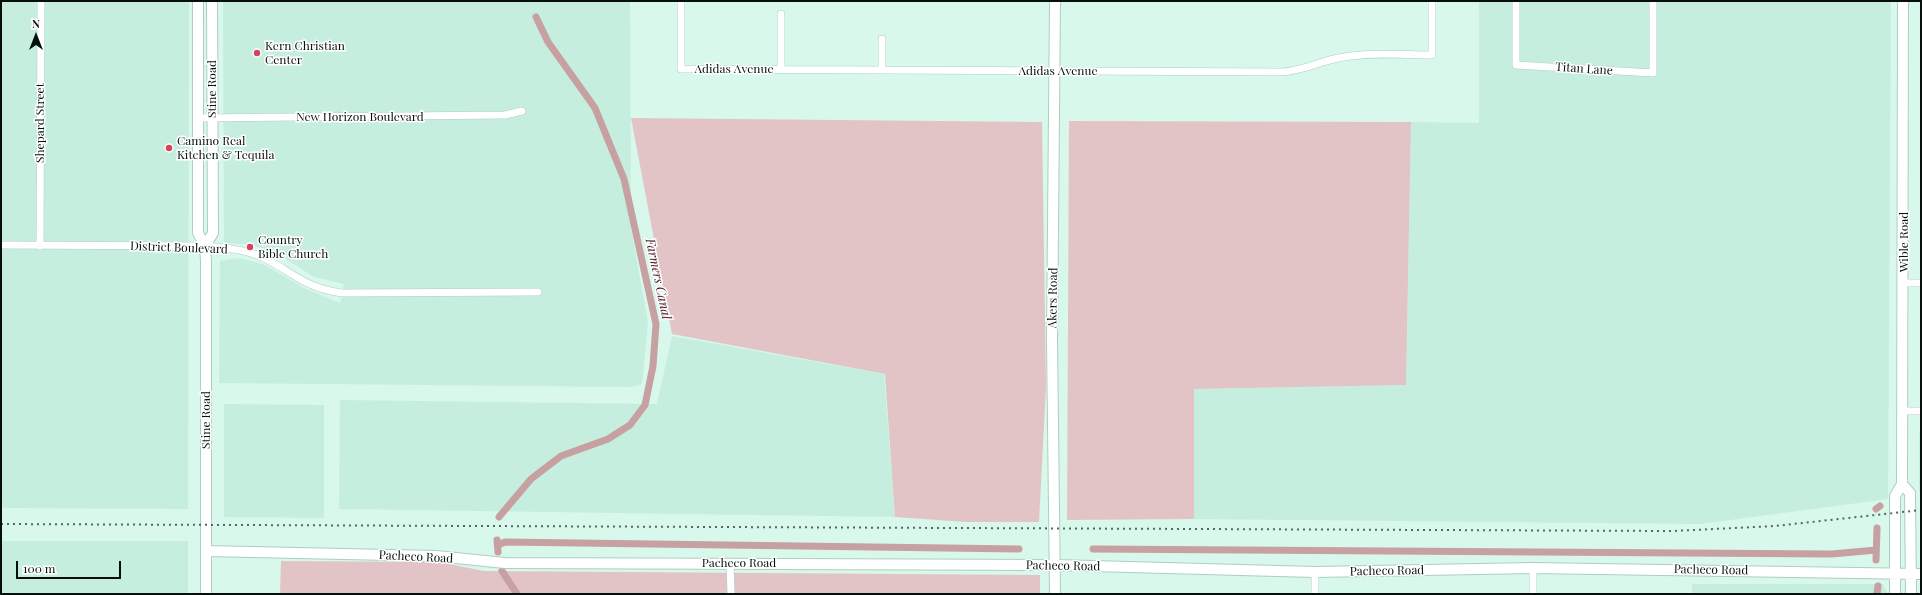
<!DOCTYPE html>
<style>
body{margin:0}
#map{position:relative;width:1922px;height:595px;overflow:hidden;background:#d7f8eb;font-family:"Playfair Display",serif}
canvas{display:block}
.frame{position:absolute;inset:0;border:2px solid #05100c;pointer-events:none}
.north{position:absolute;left:16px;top:16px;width:40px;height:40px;-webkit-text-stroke:3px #fff;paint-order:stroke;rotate:0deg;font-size:11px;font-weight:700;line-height:16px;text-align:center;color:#05100c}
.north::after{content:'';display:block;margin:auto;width:14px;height:18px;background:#05100c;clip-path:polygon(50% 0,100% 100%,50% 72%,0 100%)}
.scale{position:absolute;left:16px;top:561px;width:105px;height:18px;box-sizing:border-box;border:2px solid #05100c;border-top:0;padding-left:5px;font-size:12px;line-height:14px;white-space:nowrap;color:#05100c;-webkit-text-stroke:3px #fff;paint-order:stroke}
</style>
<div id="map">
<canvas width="1922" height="595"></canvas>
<div class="frame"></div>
<div class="north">N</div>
<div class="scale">100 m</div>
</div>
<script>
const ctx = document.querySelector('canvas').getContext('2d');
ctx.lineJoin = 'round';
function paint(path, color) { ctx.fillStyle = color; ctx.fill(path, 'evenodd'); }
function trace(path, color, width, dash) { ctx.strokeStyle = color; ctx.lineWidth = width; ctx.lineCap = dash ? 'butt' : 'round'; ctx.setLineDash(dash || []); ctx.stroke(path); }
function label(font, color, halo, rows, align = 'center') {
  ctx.font = font + ' "Playfair Display",serif'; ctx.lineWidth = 3; ctx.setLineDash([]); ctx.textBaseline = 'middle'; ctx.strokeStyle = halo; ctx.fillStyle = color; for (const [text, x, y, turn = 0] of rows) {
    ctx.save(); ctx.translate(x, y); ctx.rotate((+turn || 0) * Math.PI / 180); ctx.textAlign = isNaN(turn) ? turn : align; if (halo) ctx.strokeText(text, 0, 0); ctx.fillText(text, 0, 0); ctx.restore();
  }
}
const built = new Path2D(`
 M 1,1 L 189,1 L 188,509 L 1,508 Z
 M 223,1 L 630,1 L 631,228 L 648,322 L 642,384 L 631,387 L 219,383 L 220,261 L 238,258 L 263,264 L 306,289 L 340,303 L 344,284 L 314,277 L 283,257 L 265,249 L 245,244 L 224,243 Z
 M 1479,1 L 1891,1 L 1888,499 L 1700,524 L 1194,519 L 1194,389 L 1406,385 L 1411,122 L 1479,123 Z
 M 672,336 L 884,374 L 895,517 L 339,509 L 340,400 L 657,404 Z
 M 224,404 L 324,405 L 324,518 L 224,517 Z
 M 1921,430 L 1921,492 L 1919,492 L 1919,433 Z
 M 1,541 L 188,541 L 188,594 L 1,594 Z
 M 1692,584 L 1883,584 L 1888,594 L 1692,594 Z`);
const green = new Path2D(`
 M 631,118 L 1042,122 L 1046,387 L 1039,522 L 966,522 L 895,517 L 885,374 L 672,334 Z
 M 1069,121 L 1411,122 L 1406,385 L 1194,389 L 1194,519 L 1067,520 Z
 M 281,561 L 439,562 L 484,571 L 1040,575 L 1040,594 L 280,594 Z`);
const canal = new Path2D(`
 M 1876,509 L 1880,506
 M 499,517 L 531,479 L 561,456 L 608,439 L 630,425 L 645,405 L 653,366 L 656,324 L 624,179 L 595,108 L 548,42 L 536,17
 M 497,540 L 498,552
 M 498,545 L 505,542 L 1019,549
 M 1093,549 L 1832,554 L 1876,550
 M 1876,560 L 1877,528
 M 502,571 L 517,594
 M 1877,594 L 1878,586`);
const street = new Path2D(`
 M 681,1 L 681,69 L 1281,72 C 1305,71 1321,60 1344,57 C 1372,52 1403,55 1432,55 L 1432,1
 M 1516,1 L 1516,65 L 1653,73 L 1653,1
 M 781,69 L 781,14
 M 882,70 L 882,39
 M 197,118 L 505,115 L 522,111
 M 1,245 L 205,246 C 224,248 244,249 262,257 C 293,272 304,288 342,293 L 538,292
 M 40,246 L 41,1
 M 1904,283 L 1921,283
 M 1904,411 L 1921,411
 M 730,563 L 731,594
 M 1533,568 L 1533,594
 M 1315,572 L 1315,594`);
const secondary = new Path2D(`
 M 198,1 L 198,233 L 205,246 L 206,261 L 206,594
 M 1055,1 L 1052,340 L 1055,594
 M 205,246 L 213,233 L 212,1
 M 1902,484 L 1910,493 L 1911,594
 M 206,551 L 436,556 L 505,563 L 1055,565 L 1315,572 L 1533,568 L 1921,574
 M 1895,594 L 1895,496 L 1902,484 L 1903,1`);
const rail = new Path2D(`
 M 1,524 L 1673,531 L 1775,526 L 1921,510`);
const markers = [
 [257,53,4,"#d5445e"],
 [169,148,4,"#d5445e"],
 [250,247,4,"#d5445e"]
];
const poiNames = [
 ["Kern Christian",265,46],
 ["Center",265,60],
 ["Camino Real",177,141],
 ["Kitchen & Tequila",177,155],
 ["Country",258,240],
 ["Bible Church",258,254]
];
const streetNames = [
 ["Adidas Avenue",734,69],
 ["Titan Lane",1584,69,4],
 ["Adidas Avenue",1058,71],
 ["Stine Road",212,89,-90],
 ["New Horizon Boulevard",360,117],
 ["Shepard Street",40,123,-90],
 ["Wible Road",1904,242,-90],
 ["District Boulevard",179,248,2],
 ["Akers Road",1053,298,-89],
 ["Stine Road",206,420,-90],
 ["Pacheco Road",416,557,3],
 ["Pacheco Road",739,563],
 ["Pacheco Road",1063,566,1],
 ["Pacheco Road",1711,570,1],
 ["Pacheco Road",1387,571,-1]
];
const waterNames = [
 ["Farmers Canal",658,279,78]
];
paint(built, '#c6eede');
paint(green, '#e3c4c6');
trace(canal, '#c7a0a2', 7);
trace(street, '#afcec1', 8);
trace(secondary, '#afcec1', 12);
trace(street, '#fff', 7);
trace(secondary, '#fff', 10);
trace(rail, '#546760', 2, [2, 4]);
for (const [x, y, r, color] of markers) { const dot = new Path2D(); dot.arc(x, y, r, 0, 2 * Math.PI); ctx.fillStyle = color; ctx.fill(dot); trace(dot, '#fff', 1.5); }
label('12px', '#05100c', '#fff', poiNames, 'left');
label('12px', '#05100c', '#fff', streetNames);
label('italic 13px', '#511e25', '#fff', waterNames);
</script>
